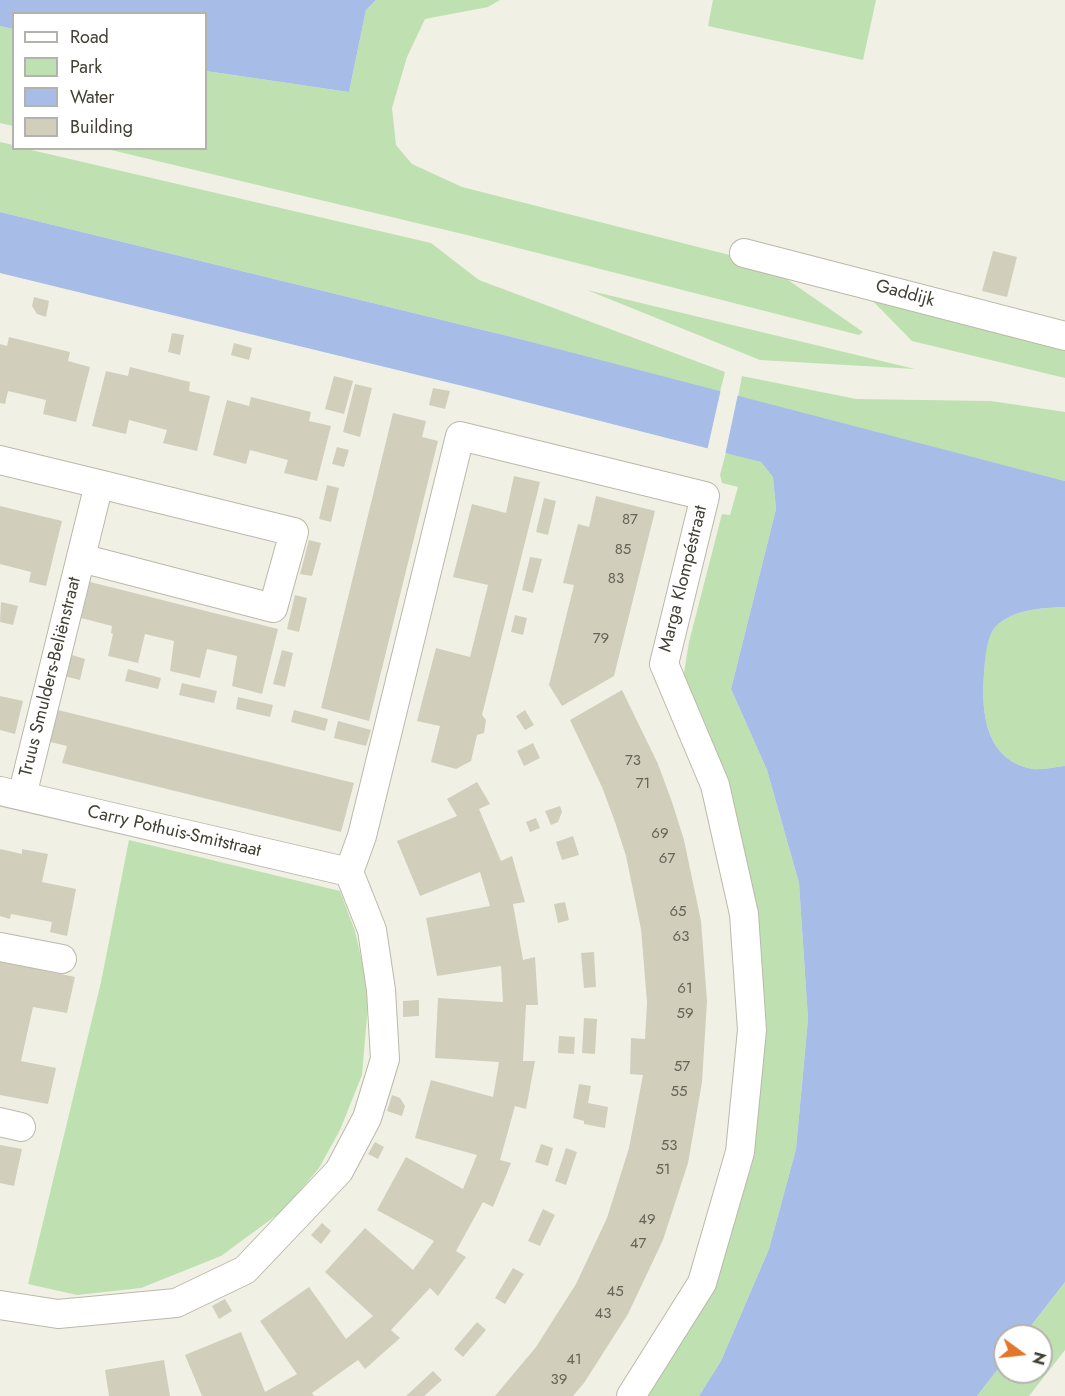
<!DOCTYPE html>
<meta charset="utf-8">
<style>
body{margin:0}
#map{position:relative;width:1065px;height:1396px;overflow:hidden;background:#f0f0e5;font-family:Jost,sans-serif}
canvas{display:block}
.legend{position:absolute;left:12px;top:12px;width:195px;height:138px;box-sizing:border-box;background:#fff;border:2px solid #b3b3ae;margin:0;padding:8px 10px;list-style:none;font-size:18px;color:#424035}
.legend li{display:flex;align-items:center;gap:12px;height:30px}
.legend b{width:30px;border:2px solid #b3b3ae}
.north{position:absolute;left:993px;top:1324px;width:60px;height:60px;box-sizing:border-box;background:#fff;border:2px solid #b3b3ae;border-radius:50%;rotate:105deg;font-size:16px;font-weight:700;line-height:24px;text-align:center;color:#424035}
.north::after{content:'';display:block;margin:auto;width:21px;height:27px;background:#e2762a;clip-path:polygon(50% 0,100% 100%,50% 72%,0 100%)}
</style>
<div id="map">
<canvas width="1065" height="1396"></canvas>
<ul class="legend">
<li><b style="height:8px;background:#fff"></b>Road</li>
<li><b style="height:16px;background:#bfe1b2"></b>Park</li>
<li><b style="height:16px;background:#a7bce7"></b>Water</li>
<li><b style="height:16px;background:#d1cebc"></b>Building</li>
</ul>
<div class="north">N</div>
</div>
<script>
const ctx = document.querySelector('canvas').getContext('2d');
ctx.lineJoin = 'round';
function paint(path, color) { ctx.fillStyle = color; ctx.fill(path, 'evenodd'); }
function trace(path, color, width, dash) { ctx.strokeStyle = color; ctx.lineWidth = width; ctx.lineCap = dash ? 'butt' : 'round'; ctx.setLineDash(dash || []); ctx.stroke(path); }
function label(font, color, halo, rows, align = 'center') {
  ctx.font = font + ' Jost,sans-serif'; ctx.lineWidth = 5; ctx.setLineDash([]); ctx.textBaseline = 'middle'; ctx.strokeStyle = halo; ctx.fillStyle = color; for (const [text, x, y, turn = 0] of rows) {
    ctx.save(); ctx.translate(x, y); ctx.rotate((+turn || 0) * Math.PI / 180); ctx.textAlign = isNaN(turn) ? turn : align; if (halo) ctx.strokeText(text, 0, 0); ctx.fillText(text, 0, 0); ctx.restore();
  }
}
const green = new Path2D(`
 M 376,0 L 500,0 L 488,7 L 425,19 L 407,57 L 392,108 L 396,145 L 412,164 L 462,187 L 765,264 L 863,332 L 859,335 L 471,236 L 107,149 L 206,148 L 206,71 L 349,92 L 366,10 Z
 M 713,0 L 876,0 L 863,60 L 708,26 Z
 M 0,26 L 13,29 L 13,126 L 0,123 Z
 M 0,142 L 13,145 L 14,148 L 27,149 L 431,243 L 479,280 L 725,372 L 720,392 L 520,339 L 0,212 Z
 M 861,289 L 1065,337 L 1065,378 L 912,341 Z
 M 587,290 L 915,369 L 760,360 Z
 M 742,376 L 856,399 L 991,401 L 1065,412 L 1065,481 L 738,397 Z
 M 726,452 L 761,462 L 773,477 L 776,509 L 731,689 L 767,770 L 799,883 L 808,1019 L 796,1149 L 769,1249 L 721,1361 L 699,1396 L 644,1396 L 691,1324 L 764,1017 L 683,679 L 689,642 L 722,514 L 730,515 L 738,487 L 722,483 L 720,475 Z
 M 1065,607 L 1065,766 C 1055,767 1043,770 1033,769 C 986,761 981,713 984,674 C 985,661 985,641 993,630 C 1009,609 1042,608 1065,607 Z
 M 129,840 L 340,891 L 355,931 L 369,993 L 362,1075 L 340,1130 L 319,1168 L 285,1209 L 221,1256 L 141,1288 L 77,1295 L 28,1284 L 101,982 Z
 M 1065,1282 L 1065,1350 L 1029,1396 L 977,1396 L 1005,1360 L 1005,1372 L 1041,1372 L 1041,1336 L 1023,1336 Z`);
const water = new Path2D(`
 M 0,0 L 376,0 L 366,10 L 349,92 L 206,71 L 206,14 L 14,14 L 13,29 L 0,26 Z
 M 0,212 L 520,339 L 1065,481 L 1065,607 C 1042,608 1009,609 993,630 C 986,641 985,661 984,674 C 981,713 986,761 1033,769 C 1043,770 1055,767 1065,766 L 1065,1282 L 1023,1336 L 1005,1336 L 1005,1360 L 977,1396 L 699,1396 L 721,1361 L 769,1249 L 796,1149 L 808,1019 L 799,883 L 767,770 L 731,689 L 776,509 L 773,477 L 761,462 L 471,388 L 0,273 Z`);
const pier = new Path2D(`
 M 721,389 L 738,394 L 725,455 L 707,451 Z`);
const building = new Path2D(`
 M 993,251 L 1017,257 L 1007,297 L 982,291 Z
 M 34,297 L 49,301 L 46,317 L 37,314 L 32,306 Z
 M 172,333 L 184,335 L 180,355 L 168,352 Z
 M 9,337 L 70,352 L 68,361 L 90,367 L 76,422 L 43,414 L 46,400 L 8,391 L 5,404 L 0,403 L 0,344 L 7,346 Z
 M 234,343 L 252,348 L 249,360 L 231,355 Z
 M 130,367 L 190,382 L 189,391 L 210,396 L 197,451 L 163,443 L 167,430 L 129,420 L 126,434 L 92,426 L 106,371 L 128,376 Z
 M 334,376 L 353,381 L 344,414 L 325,409 Z
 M 355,384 L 372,388 L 360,437 L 343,432 Z
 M 433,388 L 450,391 L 445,409 L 429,405 Z
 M 251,397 L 311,412 L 309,421 L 331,426 L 317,481 L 284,473 L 288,460 L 250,450 L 246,464 L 213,455 L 227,400 L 249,406 Z
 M 393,413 L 426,421 L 422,437 L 438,441 L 369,721 L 321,708 Z
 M 337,447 L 349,450 L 344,467 L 332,464 Z
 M 514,476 L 540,482 L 482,715 L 486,720 L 484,733 L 477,735 L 471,761 L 456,769 L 431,762 L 440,726 L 417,721 L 436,648 L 470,657 L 488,585 L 453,577 L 472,504 L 506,513 Z
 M 327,485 L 339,488 L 331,522 L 319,519 Z
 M 596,496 L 655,511 L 614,676 L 562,706 L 549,685 L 574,585 L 563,583 L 578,524 L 589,527 Z
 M 544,498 L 556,501 L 548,535 L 536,532 Z
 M 0,506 L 62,521 L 46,586 L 29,582 L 31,572 L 0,564 Z
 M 309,540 L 321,543 L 312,576 L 300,574 Z
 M 530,557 L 542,559 L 533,593 L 522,590 Z
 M 90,582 L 278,629 L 262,694 L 232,686 L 237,656 L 207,649 L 200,678 L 170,671 L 174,641 L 145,634 L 138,663 L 108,656 L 113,634 L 111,633 L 112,626 L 81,618 Z
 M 295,595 L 307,598 L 299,632 L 287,629 Z
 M 1,602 L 18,606 L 13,625 L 0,622 Z
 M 515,615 L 527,618 L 523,635 L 511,632 Z
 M 282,650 L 293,653 L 285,687 L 273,684 Z
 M 69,654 L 85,659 L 80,680 L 64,676 Z
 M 128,669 L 161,678 L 158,689 L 125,681 Z
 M 182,683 L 217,691 L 214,703 L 179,695 Z
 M 622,690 L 658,764 L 672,802 L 684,840 L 701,921 L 707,1001 L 702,1082 L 695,1123 L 688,1163 L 663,1240 L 628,1314 L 584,1383 L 573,1396 L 495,1396 L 536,1347 L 576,1284 L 607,1218 L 629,1148 L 643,1075 L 630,1074 L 631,1038 L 645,1039 L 647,1002 L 641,929 L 626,856 L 615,822 L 602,787 L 570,720 Z
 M 0,696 L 23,701 L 15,734 L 0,730 Z
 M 238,697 L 273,705 L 270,717 L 236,709 Z
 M 58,710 L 354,783 L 341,832 L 62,763 L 67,746 L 50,742 Z
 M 294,710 L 328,719 L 325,731 L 291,722 Z
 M 525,710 L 534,725 L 525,730 L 516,716 Z
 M 338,721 L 371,730 L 366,746 L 334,738 Z
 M 533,743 L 540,758 L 524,766 L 517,751 Z
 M 477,782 L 490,804 L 479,809 L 501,861 L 512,856 L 525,902 L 513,904 L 523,960 L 535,957 L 538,1005 L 526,1005 L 523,1061 L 535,1061 L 526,1109 L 515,1106 L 500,1160 L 511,1163 L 493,1207 L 483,1202 L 456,1251 L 466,1257 L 438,1296 L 430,1288 L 391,1330 L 400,1338 L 365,1369 L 358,1360 L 312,1393 L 314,1396 L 202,1396 L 185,1355 L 241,1332 L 265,1392 L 297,1374 L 260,1321 L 309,1287 L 346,1339 L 373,1316 L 325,1272 L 365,1228 L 413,1270 L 434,1241 L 377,1210 L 406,1157 L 463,1189 L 477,1155 L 415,1138 L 431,1080 L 493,1097 L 499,1062 L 435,1058 L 438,998 L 503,1002 L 501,966 L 437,976 L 426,918 L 490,906 L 480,872 L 420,896 L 397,841 L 457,816 L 447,799 Z
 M 560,806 L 562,812 L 558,822 L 551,825 L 545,811 Z
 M 536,818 L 540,828 L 530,832 L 526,822 Z
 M 573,836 L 579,855 L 562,860 L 556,842 Z
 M 0,849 L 22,854 L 22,849 L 48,854 L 42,882 L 76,889 L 67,936 L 50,932 L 52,922 L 11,914 L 10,919 L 0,916 Z
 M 565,902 L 569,920 L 558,923 L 554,904 Z
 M 594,952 L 596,987 L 584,988 L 581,953 Z
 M 0,961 L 75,977 L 67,1013 L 33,1007 L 21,1061 L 56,1068 L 48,1104 L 0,1095 Z
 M 419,1000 L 419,1016 L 403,1017 L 403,1001 Z
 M 584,1018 L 597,1019 L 595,1054 L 582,1053 Z
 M 559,1036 L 575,1037 L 574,1054 L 558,1053 Z
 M 579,1084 L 591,1086 L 588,1103 L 608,1107 L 605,1128 L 584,1124 L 584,1121 L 573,1118 Z
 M 392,1095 L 400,1098 L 405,1106 L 402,1116 L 387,1111 Z
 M 375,1142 L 384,1147 L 378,1159 L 368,1154 Z
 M 541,1144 L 553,1148 L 548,1166 L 535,1162 Z
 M 0,1145 L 22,1149 L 14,1186 L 0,1183 Z
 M 566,1148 L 577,1152 L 566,1185 L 555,1181 Z
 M 543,1209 L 555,1215 L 540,1246 L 528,1241 Z
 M 322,1223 L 331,1231 L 321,1244 L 311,1235 Z
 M 513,1268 L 524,1274 L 505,1304 L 495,1298 Z
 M 225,1299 L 232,1311 L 219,1319 L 212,1306 Z
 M 477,1322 L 486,1330 L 463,1357 L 454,1349 Z
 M 164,1360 L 170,1396 L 109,1396 L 105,1370 Z
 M 433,1371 L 442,1380 L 424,1396 L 406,1396 Z`);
const street = new Path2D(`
 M 744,253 L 1065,336
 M 0,460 L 99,484 L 22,796
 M 81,558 L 273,608 L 294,532 L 99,484
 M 0,791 L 349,872
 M 349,872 L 362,836 L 460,436 L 705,496 L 664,664 L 715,785 L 744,914 L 752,1030 L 740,1152 L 702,1283 L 631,1396
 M 0,947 L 62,959
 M 0,1122 L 21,1127
 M 0,1305 L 58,1314 L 176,1303 L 245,1270 L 339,1171 L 367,1118 L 385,1059 L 381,990 L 372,930 L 349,872`);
const numberNames = [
 ["87",630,520],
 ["85",623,550],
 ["83",616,579],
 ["79",601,639],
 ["73",633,761],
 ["71",643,784],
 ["69",660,834],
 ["67",667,859],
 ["65",678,912],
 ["63",681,937],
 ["61",685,989],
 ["59",685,1014],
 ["57",682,1067],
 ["55",679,1092],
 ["53",669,1146],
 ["51",663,1170],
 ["49",647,1220],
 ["47",638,1244],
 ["45",615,1292],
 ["43",603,1314],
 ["41",574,1360],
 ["39",559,1380]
];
const streetNames = [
 ["Gaddijk",905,294,15],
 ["Marga Klompéstraat",684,579,-76],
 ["Truus Smulders-Beliënstraat",51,677,-76],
 ["Carry Pothuis-Smitstraat",174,832,13]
];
paint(green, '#bfe1b2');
paint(water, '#a7bce7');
paint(pier, '#f0f0e5');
paint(building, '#d1cebc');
trace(street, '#bbb9a9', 30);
trace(street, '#fff', 28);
label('15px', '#666457', null, numberNames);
label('18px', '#424035', '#fff', streetNames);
</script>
